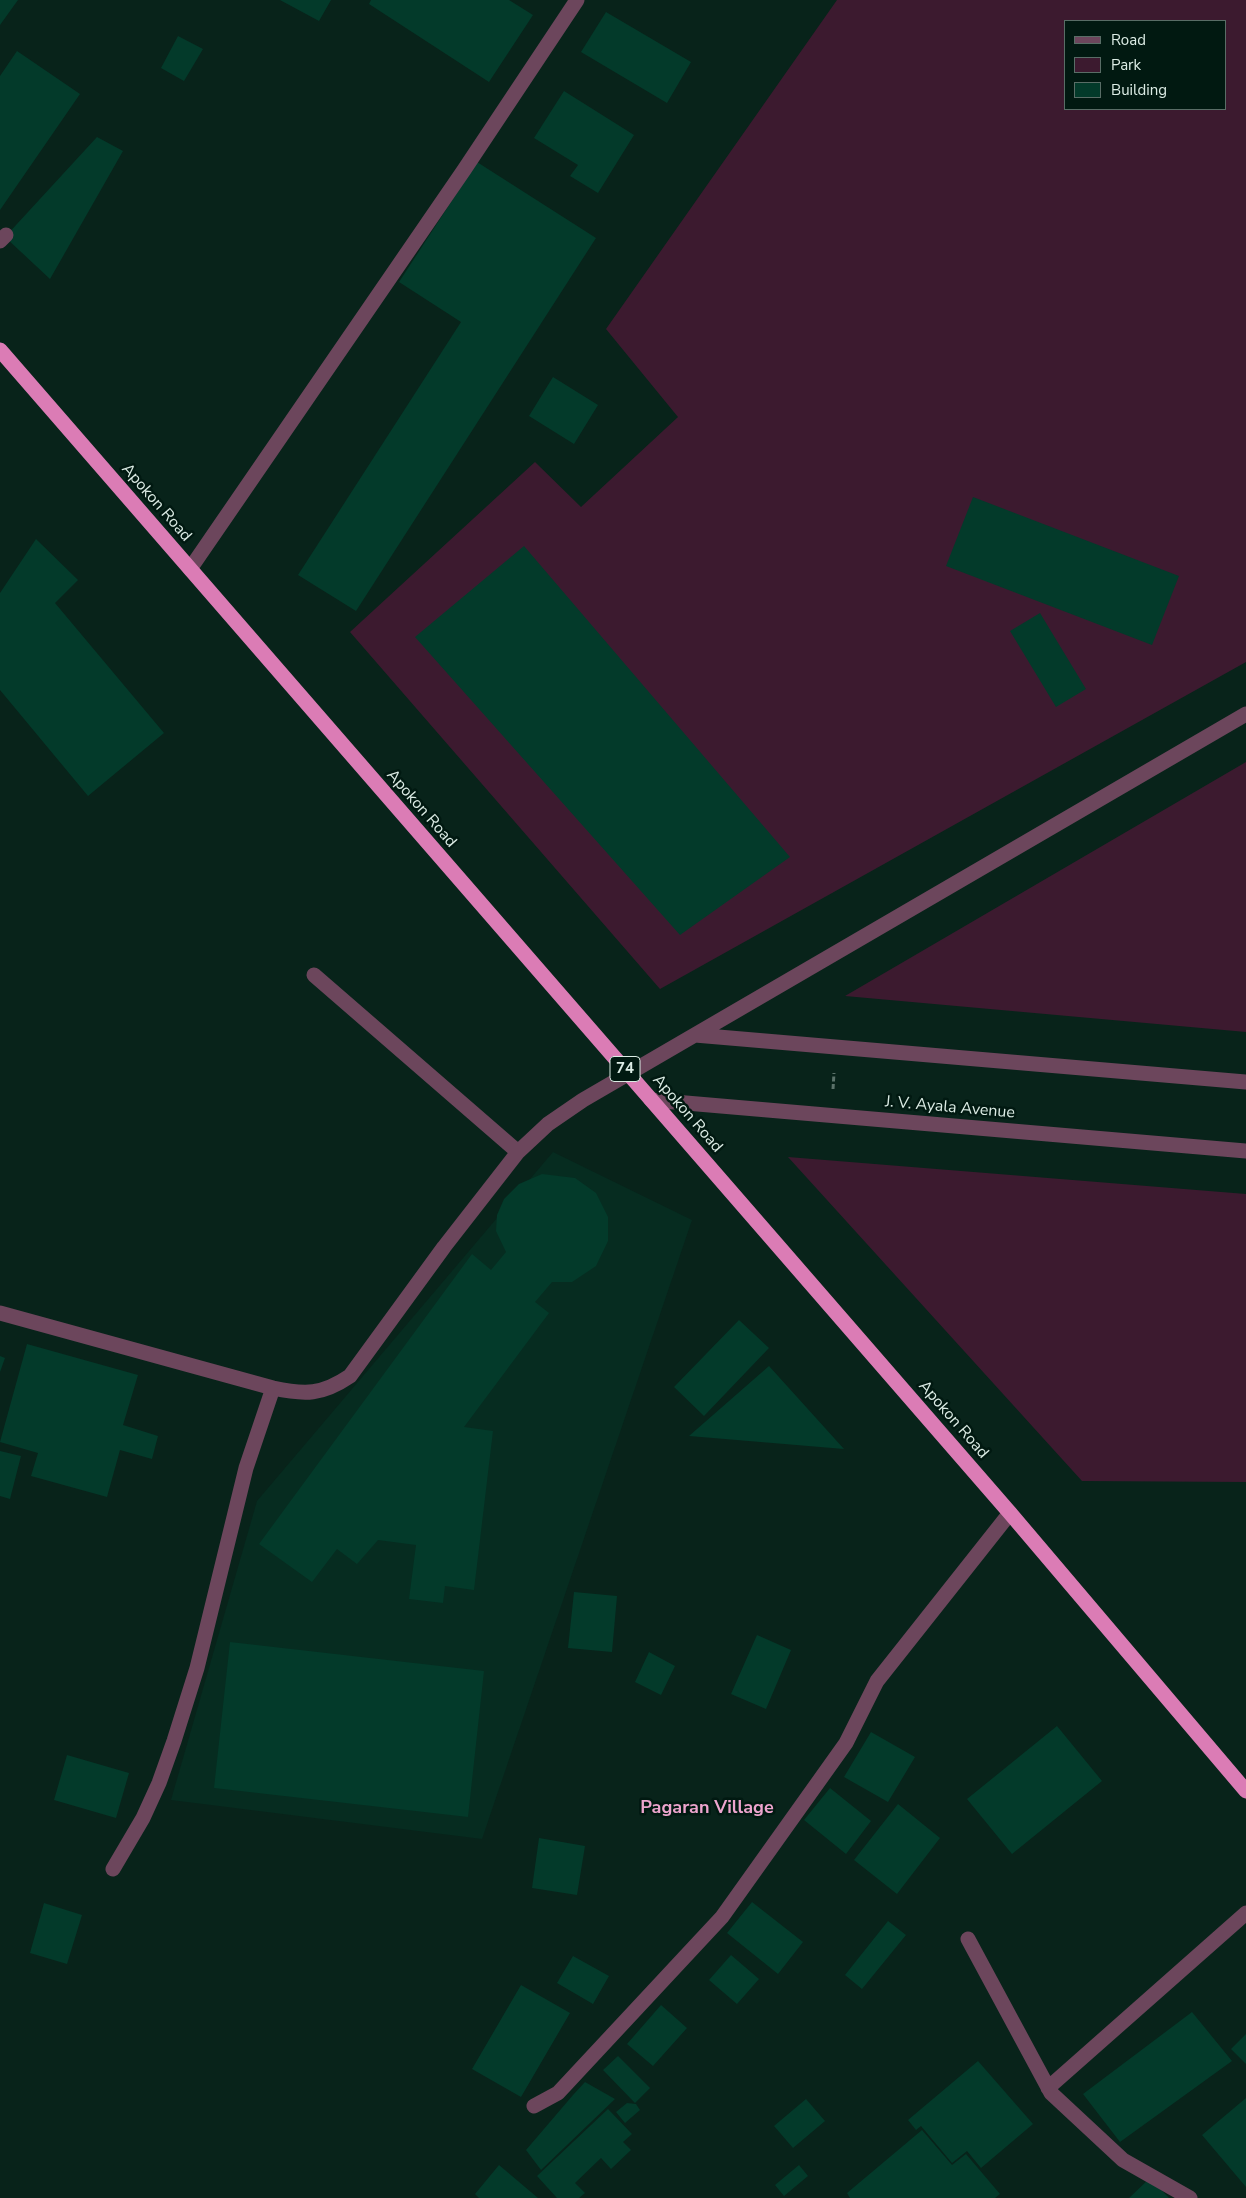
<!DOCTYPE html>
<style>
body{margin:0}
#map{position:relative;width:1246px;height:2198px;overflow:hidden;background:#08231a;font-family:"Nunito Sans",sans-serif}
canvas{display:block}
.legend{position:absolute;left:1064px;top:20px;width:162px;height:90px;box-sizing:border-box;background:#011911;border:1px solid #596d66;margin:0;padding:6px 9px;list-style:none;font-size:15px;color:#dcece5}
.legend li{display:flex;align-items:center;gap:10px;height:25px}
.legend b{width:25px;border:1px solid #596d66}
</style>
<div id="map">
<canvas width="1246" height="2198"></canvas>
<ul class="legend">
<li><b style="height:6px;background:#6c465c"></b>Road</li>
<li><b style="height:14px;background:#3c1a2f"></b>Park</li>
<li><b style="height:14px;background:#033a2a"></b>Building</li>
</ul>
</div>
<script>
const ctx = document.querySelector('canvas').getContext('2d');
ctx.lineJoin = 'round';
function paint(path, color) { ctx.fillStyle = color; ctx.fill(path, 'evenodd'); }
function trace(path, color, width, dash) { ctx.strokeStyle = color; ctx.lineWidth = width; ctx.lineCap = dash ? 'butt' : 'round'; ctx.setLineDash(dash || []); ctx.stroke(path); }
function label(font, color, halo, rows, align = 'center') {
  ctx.font = font + ' "Nunito Sans",sans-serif'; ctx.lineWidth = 5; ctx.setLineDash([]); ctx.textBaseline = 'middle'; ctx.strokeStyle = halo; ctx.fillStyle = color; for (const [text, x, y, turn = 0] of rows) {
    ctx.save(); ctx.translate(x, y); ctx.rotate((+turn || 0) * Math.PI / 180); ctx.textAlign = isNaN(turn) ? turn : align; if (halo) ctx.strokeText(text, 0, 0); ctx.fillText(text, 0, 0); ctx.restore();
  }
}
const built = new Path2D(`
 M 553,1152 L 692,1220 L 482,1839 L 171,1800 L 257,1501 Z`);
const green = new Path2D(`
 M 837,0 L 1246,0 L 1246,662 L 660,989 L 350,632 L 535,462 L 581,507 L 678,417 L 606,329 ZM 1065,21 L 1225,21 L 1225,109 L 1065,109 Z
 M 1246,762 L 1246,1032 L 845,996 Z
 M 788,1157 L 1246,1194 L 1246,1482 L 1082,1481 Z`);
const building = new Path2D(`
 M 0,0 L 18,0 L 0,25 Z
 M 280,0 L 331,0 L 319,21 Z
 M 371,0 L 509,0 L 533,15 L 489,82 L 369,4 Z
 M 606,12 L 691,62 L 667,103 L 581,52 Z
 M 178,36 L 203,49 L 184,81 L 161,68 Z
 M 17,51 L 80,94 L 0,210 L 0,76 Z
 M 564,91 L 634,135 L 598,193 L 570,176 L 578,165 L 534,138 Z
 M 97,137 L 123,151 L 50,279 L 5,237 Z
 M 477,162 L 596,238 L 356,611 L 298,575 L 461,322 L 399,282 Z
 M 553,377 L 598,405 L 574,444 L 529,416 Z
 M 973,497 L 1179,576 L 1152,645 L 946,566 Z
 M 36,539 L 78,580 L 55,603 L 164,733 L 88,796 L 0,690 L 0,593 Z
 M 524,546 L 790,857 L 680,935 L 415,637 Z
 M 1040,613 L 1086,689 L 1056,707 L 1010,631 Z
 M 542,1174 L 575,1178 L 596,1193 L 608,1217 L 608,1241 L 596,1266 L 572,1282 L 552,1282 L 535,1302 L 549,1313 L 464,1427 L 493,1431 L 474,1590 L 445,1586 L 443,1603 L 409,1599 L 416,1545 L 378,1540 L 357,1564 L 337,1549 L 312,1582 L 259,1544 L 472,1254 L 491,1270 L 506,1252 L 496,1231 L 497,1215 L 504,1199 L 519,1184 Z
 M 739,1320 L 769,1348 L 704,1416 L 674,1387 Z
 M 27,1344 L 138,1375 L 123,1425 L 158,1436 L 152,1459 L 120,1450 L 107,1497 L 31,1476 L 38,1453 L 0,1442 Z
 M 0,1356 L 5,1358 L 0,1372 Z
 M 769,1366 L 844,1449 L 689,1436 Z
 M 0,1451 L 21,1456 L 10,1499 L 0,1496 Z
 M 574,1592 L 617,1596 L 612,1652 L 568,1648 Z
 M 757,1635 L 791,1650 L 766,1709 L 731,1694 Z
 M 230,1642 L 484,1671 L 468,1817 L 214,1788 Z
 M 649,1652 L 675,1666 L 661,1695 L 635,1682 Z
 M 1057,1726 L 1102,1781 L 1012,1854 L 967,1799 Z
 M 871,1732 L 915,1757 L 888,1802 L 844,1777 Z
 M 67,1755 L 129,1773 L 116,1818 L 54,1800 Z
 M 830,1788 L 871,1821 L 846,1854 L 804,1820 Z
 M 898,1804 L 940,1838 L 897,1894 L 854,1860 Z
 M 539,1838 L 585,1846 L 577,1895 L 532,1888 Z
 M 752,1902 L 803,1942 L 778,1974 L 727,1933 Z
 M 44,1903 L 82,1915 L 67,1964 L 30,1953 Z
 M 888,1921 L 906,1935 L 862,1989 L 845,1975 Z
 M 731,1955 L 759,1979 L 737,2004 L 709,1980 Z
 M 573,1956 L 609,1976 L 593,2004 L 557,1983 Z
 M 521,1985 L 570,2013 L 521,2097 L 472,2069 Z
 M 661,2005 L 687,2028 L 653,2066 L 627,2044 Z
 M 1192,2012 L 1232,2061 L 1120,2142 L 1083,2094 Z
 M 1246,2034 L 1246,2064 L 1231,2049 Z
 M 618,2056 L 650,2088 L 635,2103 L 603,2070 Z
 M 978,2061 L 1033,2124 L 981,2168 L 967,2151 L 952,2163 L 921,2126 L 916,2130 L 908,2120 Z
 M 585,2082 L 615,2099 L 541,2170 L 526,2150 L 573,2095 Z
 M 1246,2098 L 1246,2187 L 1202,2135 Z
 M 806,2099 L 825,2121 L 793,2148 L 774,2126 Z
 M 627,2103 L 636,2104 L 640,2110 L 625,2123 L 616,2112 Z
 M 608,2109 L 632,2134 L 623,2142 L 631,2150 L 611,2169 L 601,2158 L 575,2183 L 585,2193 L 579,2198 L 557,2198 L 537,2176 Z
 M 922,2130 L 952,2165 L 966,2154 L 1000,2194 L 995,2198 L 850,2198 L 847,2193 Z
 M 499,2165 L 538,2198 L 479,2198 L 475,2194 Z
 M 799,2165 L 808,2176 L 784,2196 L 775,2185 Z
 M 1150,2178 L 1169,2198 L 1129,2198 Z`);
const path = new Path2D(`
 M 833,1089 L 834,1073`);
const minor = new Path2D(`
 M 0,241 L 6,235
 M 190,569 L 464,170 L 577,0
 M 314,975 L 518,1152
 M 695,1035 L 1246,1082
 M 651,1100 L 1246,1151
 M 0,1313 L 273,1388 C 305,1395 322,1395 350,1376 L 444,1247 L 518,1152 L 548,1124 L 583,1100 L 1246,714
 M 113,1869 L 143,1818 L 159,1783 L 174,1741 L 197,1668 L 246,1468 L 273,1388
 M 968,1939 L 1051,2093 L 1123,2160 L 1190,2198
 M 1048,2088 L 1246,1913
 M 534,2106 L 558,2093 L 722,1917 L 846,1743 L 877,1681 L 1010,1513`);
const highway = new Path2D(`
 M 0,350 L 1010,1513 L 1246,1791`);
const shields = [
 [625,1069,30]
];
const shieldNames = [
 ["74",625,1069]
];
const streetNames = [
 ["Apokon Road",156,503,49],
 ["Apokon Road",421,809,49],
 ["J. V. Ayala Avenue",950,1108,5],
 ["Apokon Road",687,1114,49],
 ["Apokon Road",953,1420,49]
];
const neighbourhoodNames = [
 ["Pagaran Village",707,1809]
];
paint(built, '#062c20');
paint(green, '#3c1a2f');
paint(building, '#033a2a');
trace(path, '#5b726a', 3, [5, 2.5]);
trace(minor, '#6c465c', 15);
trace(highway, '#db7cb5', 15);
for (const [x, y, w] of shields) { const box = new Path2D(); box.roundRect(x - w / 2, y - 12.5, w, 25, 4); ctx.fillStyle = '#011911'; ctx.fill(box); trace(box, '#dcece5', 1); }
label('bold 15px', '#dcece5', null, shieldNames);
label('16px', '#dcece5', '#011911', streetNames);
label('bold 18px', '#eda5ce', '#011911', neighbourhoodNames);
</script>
